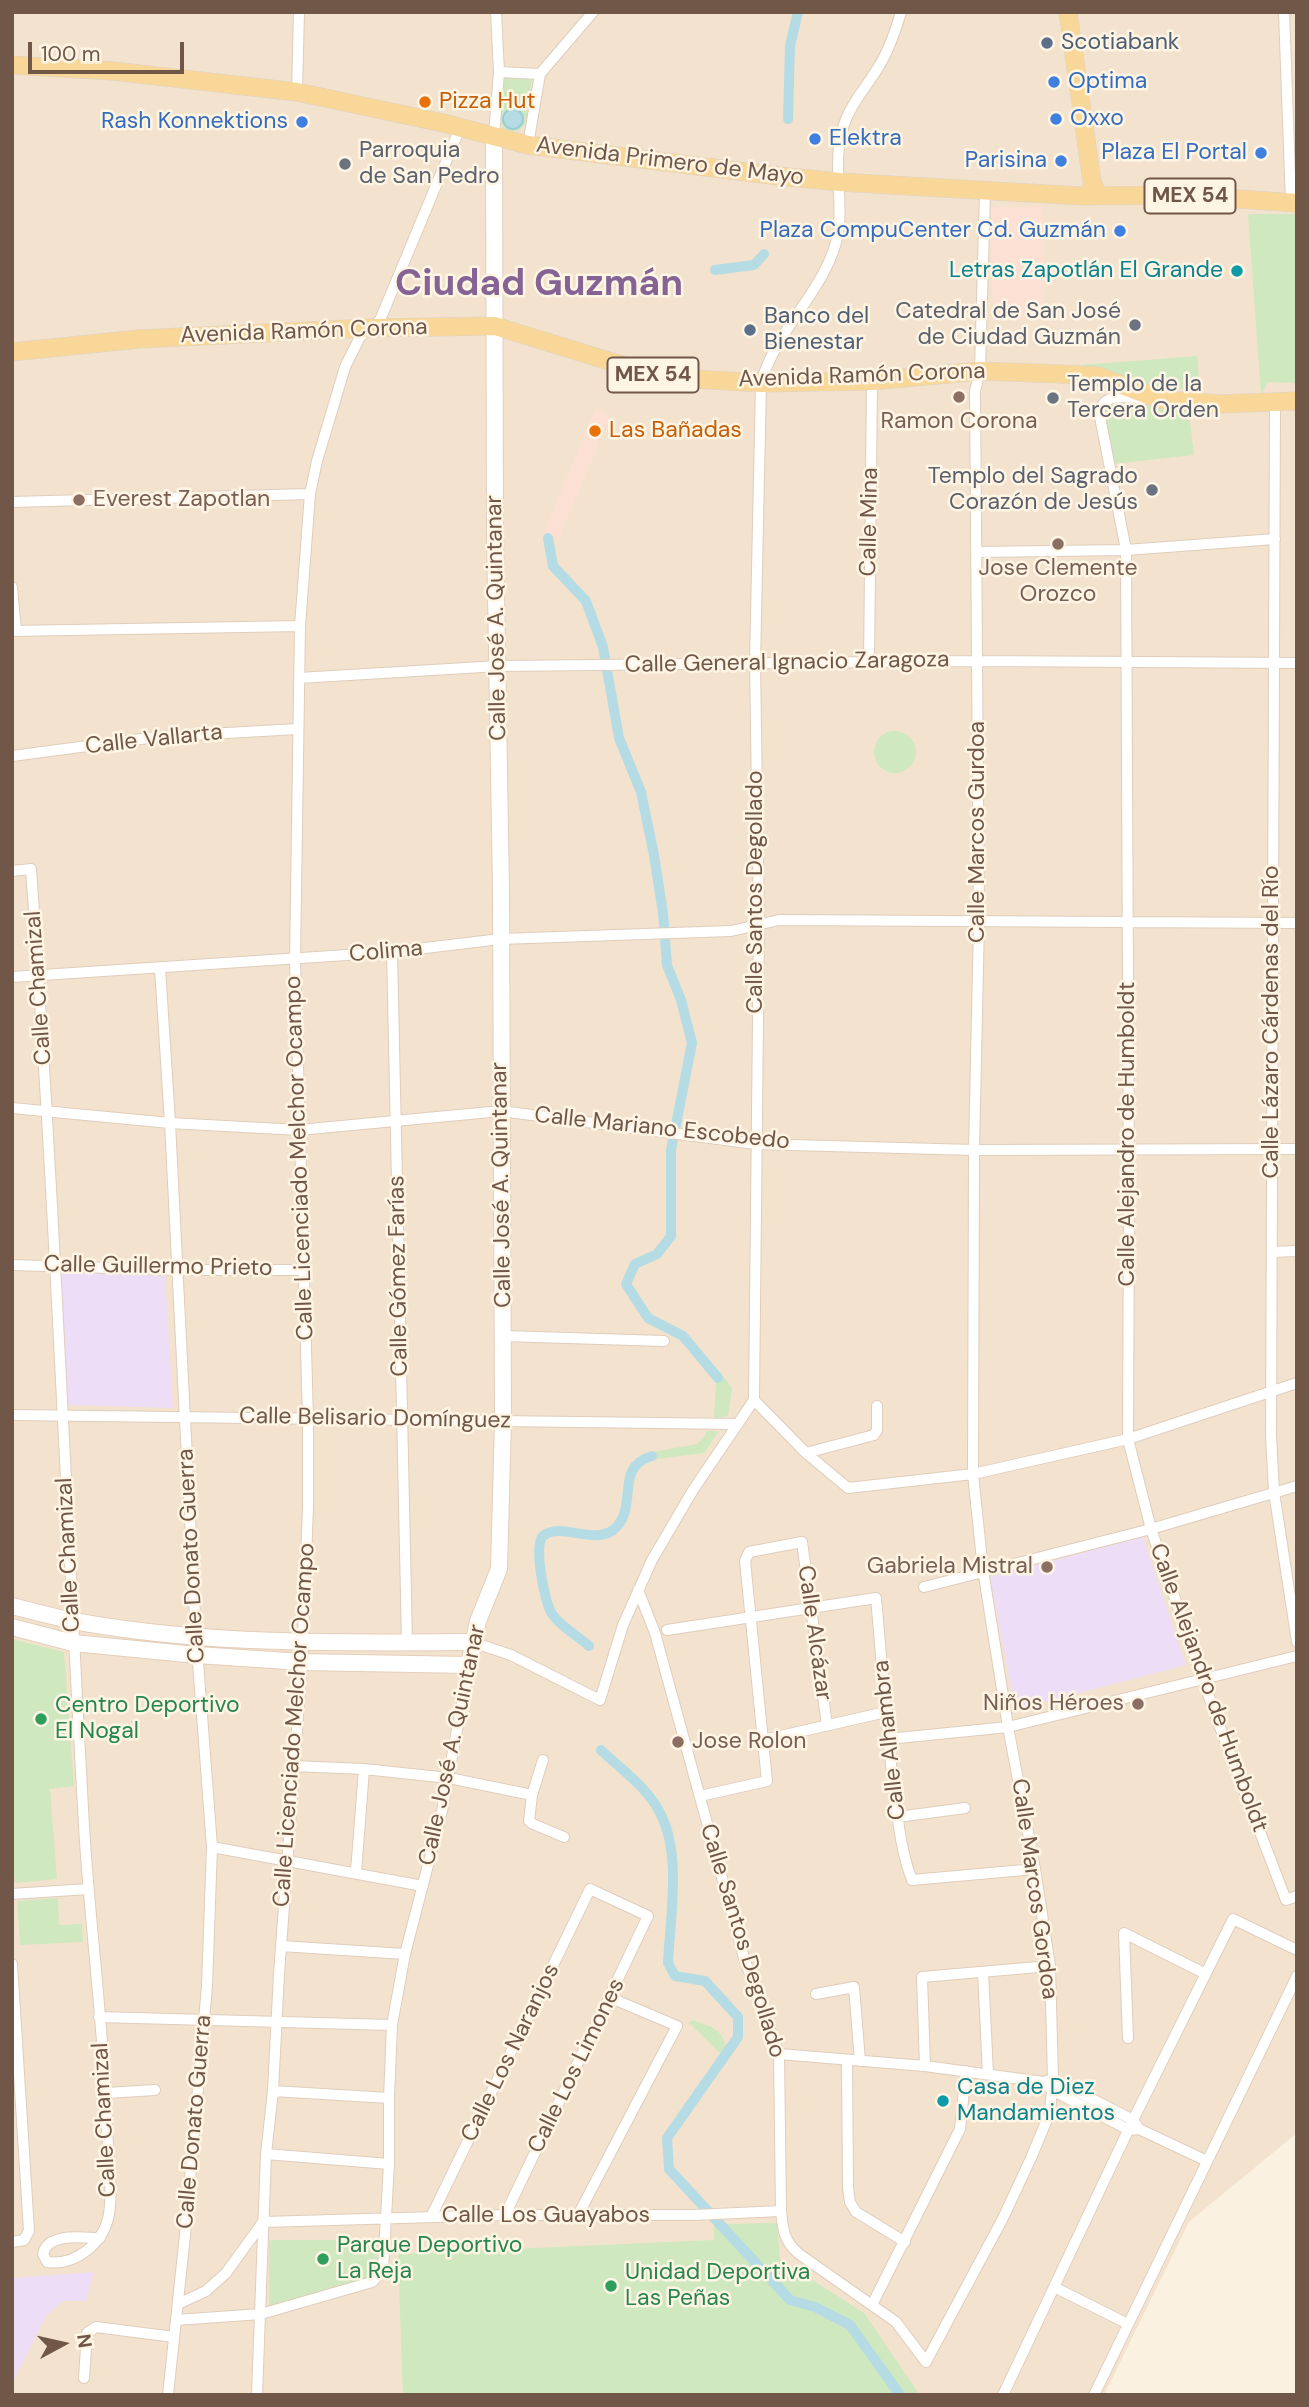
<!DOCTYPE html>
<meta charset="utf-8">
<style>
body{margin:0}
#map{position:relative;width:1309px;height:2407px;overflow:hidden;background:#fbf1e0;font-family:"DM Sans",sans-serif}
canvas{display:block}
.frame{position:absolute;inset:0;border:14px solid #715748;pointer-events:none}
.north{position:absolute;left:28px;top:2309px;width:70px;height:70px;-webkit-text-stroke:5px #fff5e5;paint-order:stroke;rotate:82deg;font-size:19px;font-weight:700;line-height:28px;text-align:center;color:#715748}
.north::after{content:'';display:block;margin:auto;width:24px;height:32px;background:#715748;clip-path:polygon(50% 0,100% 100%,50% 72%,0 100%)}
.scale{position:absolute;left:28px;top:42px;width:156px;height:32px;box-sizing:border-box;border:4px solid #715748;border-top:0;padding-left:9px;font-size:21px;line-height:24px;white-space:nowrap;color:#715748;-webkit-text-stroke:5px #fff5e5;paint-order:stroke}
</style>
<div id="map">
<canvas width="1309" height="2407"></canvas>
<div class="frame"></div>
<div class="north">N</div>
<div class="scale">100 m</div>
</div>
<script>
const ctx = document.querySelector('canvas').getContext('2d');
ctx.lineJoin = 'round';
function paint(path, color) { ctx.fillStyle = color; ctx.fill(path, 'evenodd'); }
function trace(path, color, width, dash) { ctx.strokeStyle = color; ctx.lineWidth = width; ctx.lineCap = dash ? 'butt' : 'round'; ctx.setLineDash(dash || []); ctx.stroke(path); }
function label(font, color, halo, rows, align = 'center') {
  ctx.font = font + ' "DM Sans",sans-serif'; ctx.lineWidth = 5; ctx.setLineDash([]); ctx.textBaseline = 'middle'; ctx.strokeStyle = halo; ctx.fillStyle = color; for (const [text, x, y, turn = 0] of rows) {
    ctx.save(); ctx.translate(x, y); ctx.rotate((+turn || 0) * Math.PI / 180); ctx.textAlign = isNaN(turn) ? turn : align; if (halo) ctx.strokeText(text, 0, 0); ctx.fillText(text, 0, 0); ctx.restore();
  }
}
const residential = new Path2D(`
 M 12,12 L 1297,12 L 1297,2133 L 1189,2222 L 1104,2395 L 12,2395 Z`);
const commercial = new Path2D(`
 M 1042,206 L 1044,319 L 993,320 L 991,207 Z
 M 595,409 L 610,416 L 559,539 L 544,532 Z`);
const education = new Path2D(`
 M 60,1272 L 165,1276 L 173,1408 L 67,1405 Z
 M 1143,1537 L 1186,1665 L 1015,1710 L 990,1577 Z
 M 94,2272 L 86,2301 L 63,2301 L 46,2316 L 12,2384 L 12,2278 Z`);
const green = new Path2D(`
 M 502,78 L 532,78 L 526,123 L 520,130 L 510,132 L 503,128 L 500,120 Z
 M 1248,214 L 1297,214 L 1297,383 L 1268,382 L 1261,395 Z
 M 1197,356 L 1200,388 L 1156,390 L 1081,365 Z
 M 1116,402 L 1188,405 L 1194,455 L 1113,464 L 1103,413 L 1106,406 Z
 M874 752a21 21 0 1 1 42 0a21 21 0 1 1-42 0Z
 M 721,1373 L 732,1388 L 728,1416 L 714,1419 L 716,1378 Z
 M 706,1431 L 719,1431 L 704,1453 L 656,1459 L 653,1452 L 697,1444 L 705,1436 Z
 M 12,1639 L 64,1652 L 74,1786 L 50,1789 L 57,1879 L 15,1883 L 12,1848 Z
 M 58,1898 L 59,1925 L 82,1924 L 83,1942 L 20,1945 L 17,1901 Z
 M 693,2020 C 714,2028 722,2028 728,2052 L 724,2057 L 689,2023 Z
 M 777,2223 L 780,2259 L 864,2313 L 920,2395 L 403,2395 L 398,2254 L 714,2240 L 714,2224 Z
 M 269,2240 L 378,2240 L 378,2278 L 269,2315 Z`);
const water = new Path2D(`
 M503 119a10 10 0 1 1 20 0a10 10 0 1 1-20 0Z`);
const canal = new Path2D(`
 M 788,119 L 790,46 L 798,12
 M 715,270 L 754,265 L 764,254
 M 548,538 L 553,566 L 586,601 L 603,647 L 619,738 L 641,792 L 654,855 L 663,913 L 667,965 L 681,1000 L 692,1043 L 671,1150 L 671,1236 L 657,1254 L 635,1264 L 626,1284 L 648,1318 L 683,1336 L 718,1378
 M 589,1646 C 578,1636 561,1627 552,1614 C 545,1604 533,1545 543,1536 C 563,1519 604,1554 622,1519 C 634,1496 618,1466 652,1456
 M 601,1750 C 621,1769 648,1788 660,1813 C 682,1854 670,1918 668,1963 L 675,1976 L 705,1981 L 738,2017 L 738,2037 L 667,2138 L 669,2169 L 790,2300 L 815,2307 L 850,2325 L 900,2395`);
const street = new Path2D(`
 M 1284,12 L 1291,203
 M 499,72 L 540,74
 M 297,92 L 299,12
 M 494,136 L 499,72 L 496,12
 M 528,145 L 540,74 L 593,12
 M 1146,399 C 1129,398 1105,391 1099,412 L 1126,550 L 1129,1197 L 1128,1439 L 1151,1529 L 1216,1717 L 1286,1900 L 1297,1896
 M 1275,401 L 1271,1436 L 1274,1492 L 1297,1642
 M 12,502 L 310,494
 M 977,552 L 1126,550 L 1275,539
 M 12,587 L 16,631
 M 12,631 L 300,626
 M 869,662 L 872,381
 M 299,678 L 499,666 L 978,661 L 1297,663
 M 12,756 L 156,737 L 297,729
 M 12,871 L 31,869 C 54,1188 66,1507 84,1826 C 90,1927 104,2027 107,2128 C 108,2154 113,2189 109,2214 C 104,2243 76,2266 47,2262 L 43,2254 C 48,2232 82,2238 100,2238
 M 392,952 L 407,1642
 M 160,968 L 170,1123 L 196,1636 L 212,1847 L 207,1986 L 185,2235 L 168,2395
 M 12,977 L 392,952 L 500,939 L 731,931 L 779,920 L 1297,923
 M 12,1108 L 170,1123 L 299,1130 L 501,1111 L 756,1144 L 974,1150 L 1297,1149
 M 1272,1252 L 1297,1251
 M 12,1265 L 176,1270 L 303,1270
 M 504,1336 L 664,1341
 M 754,1400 L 806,1453 L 848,1488 L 973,1474 L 1128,1439 L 1297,1383
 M 12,1415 L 738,1424
 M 806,1453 L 874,1435 L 877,1430 L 877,1406
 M 924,1587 L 1151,1529 L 1297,1486
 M 638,1590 L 655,1633 L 744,1958 L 779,2054 L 781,2211 C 783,2231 784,2241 799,2254 L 896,2322 L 926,2362 L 1003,2218 L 1031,2158 L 1050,2112 L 1053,2079 L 1050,1966 L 1035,1869 L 1008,1727 L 983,1570 L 973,1474 L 974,1150 L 979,922 L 975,391 L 980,371 L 985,191
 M 667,1630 L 876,1598 C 882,1662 886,1727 894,1790 C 898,1820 901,1852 912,1880 L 1035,1869
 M 472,1642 L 511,1655 L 600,1700 L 623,1625 L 652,1560 L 693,1490 L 754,1400 L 759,924 L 755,663 L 761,383 C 775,333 815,300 833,252 C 848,212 831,172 842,131 C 848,108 863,91 876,71 C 888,53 895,33 901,12
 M 888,1739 L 1008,1727 L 1297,1656
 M 763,1740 L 886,1712
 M 543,1760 L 532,1795 L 529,1821 L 533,1824 L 564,1837
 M 293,1766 L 364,1769 L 449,1778 L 532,1795
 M 700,1796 L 767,1781 L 745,1561 L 749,1552 L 802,1542 L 827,1725
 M 898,1817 L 965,1808
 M 212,1847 L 423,1886
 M 356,1872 L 364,1769
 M 12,1894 L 88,1889
 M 281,1946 L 405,1954
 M 12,1964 L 29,2231 L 24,2240 L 12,2242
 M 983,1972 L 988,2074
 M 816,1994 L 854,1987 L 860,2061
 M 99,2017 L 392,2025
 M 1128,2038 L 1124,1933 L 1206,1974
 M 779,2054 L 925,2066 L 1043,2082 L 1053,2079 L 1133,2120 L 1139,2129
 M 847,2060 L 848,2188 L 850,2202 L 856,2212 L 905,2242
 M 925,2066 L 922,1977 L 1050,1966
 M 1047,2086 L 1052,2090 L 1129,2130 L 1139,2129 L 1207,2161
 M 273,2091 L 389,2098
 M 106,2093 L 155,2090
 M 266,2154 L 389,2164
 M 578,2215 L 677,2026 L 611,1998
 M 431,2217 L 590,1889 L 648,1916 L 505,2215
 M 263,2222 L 505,2215 L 694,2215 L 781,2211
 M 1054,2287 L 1128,2324
 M 178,2304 L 206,2291 L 226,2273 L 263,2222
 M 872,2305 L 960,2129 L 966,2071
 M 176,2320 L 261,2314 L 372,2282 L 383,2270 L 389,2164 L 389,2098 L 392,2025 L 405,1954 L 442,1811 L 469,1665
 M 84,2378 L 87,2333 L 96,2327 L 174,2337
 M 257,2395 L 266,2154 L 273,2091 L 279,1974 L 302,1662 L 308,1507 L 308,1419 L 295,959 L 300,626 L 310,494 L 317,461 L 345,367 L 360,337 L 380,320 L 460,128
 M 1003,2395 L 1133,2120 L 1233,1919 L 1297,1950
 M 1094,2395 L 1297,1976`);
const secondary = new Path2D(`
 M 12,1606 C 36,1612 60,1619 85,1623 C 212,1645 344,1643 472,1642
 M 12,1627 L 73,1643 L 197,1655 L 302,1662 L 469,1665 L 478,1621 L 499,1569 L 503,1421 L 501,890 L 495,533 L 494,136`);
const primary = new Path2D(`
 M 1068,12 L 1092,182 L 1099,196
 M 12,65 L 113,71 L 297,92 L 443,123 L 528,145 L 778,176 L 840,182 L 977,190 L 1082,196 L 1181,195 L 1297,203
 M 12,352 L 139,339 L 369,328 L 495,326 L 661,377 L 761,383 L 872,381 L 980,371 L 1060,374 L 1098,376 L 1159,399 L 1219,404 L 1297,401`);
const markers = [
 [1047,43,7,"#5c6f8a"],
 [1054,82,7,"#3f7fe0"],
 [425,102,7,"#e8710a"],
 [1056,119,7,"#3f7fe0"],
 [302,122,7,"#3f7fe0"],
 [815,139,7,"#3f7fe0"],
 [1261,153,7,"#3f7fe0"],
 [1061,161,7,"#3f7fe0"],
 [345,164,7,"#6b7280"],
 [1120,231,7,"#3f7fe0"],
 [1237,271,7,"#0f9aa8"],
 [1135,325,7,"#6b7280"],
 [750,330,7,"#5c6f8a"],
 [959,397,7,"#8d6e63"],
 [1053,398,7,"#6b7280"],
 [595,431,7,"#e8710a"],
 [1152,490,7,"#6b7280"],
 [79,500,7,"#8d6e63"],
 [1058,544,7,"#8d6e63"],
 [1047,1567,7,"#8d6e63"],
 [1138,1704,7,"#8d6e63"],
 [41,1719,7,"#2e9e5b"],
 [678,1742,7,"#8d6e63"],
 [943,2101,7,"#0f9aa8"],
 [323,2259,7,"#2e9e5b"],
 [611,2286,7,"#2e9e5b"]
];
const shields = [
 [1190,196,91],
 [653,375,91]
];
const shieldNames = [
 ["MEX 54",1190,196],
 ["MEX 54",653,375]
];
const serviceNames = [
 ["Scotiabank",1061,43],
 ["Banco del",764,317],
 ["Bienestar",764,343]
];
const shopNames = [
 ["Optima",1068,82,"left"],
 ["Oxxo",1070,119,"left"],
 ["Rash Konnektions",288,122],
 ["Elektra",829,139,"left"],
 ["Plaza El Portal",1247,153],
 ["Parisina",1047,161],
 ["Plaza CompuCenter Cd. Guzmán",1106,231]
];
const foodNames = [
 ["Pizza Hut",439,102],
 ["Las Bañadas",609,431]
];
const worshipNames = [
 ["Parroquia",359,151],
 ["de San Pedro",359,177],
 ["Catedral de San José",1121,312,"right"],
 ["de Ciudad Guzmán",1121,338,"right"],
 ["Templo de la",1067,385],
 ["Tercera Orden",1067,411],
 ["Templo del Sagrado",1138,477,"right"],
 ["Corazón de Jesús",1138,503,"right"]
];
const streetNames = [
 ["Avenida Primero de Mayo",670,162,7],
 ["Avenida Ramón Corona",304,332,-2],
 ["Avenida Ramón Corona",862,376,-2],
 ["Calle Mina",870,522,-89],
 ["Calle José A. Quintanar",497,618,-91],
 ["Calle General Ignacio Zaragoza",787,663,-1],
 ["Calle Vallarta",154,740,-6],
 ["Calle Marcos Gurdoa",978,832,-90],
 ["Calle Santos Degollado",756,892,-90],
 ["Colima",386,952,-5],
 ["Calle Chamizal",39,988,-94],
 ["Calle Lázaro Cárdenas del Río",1272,1022,-90],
 ["Calle Mariano Escobedo",662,1129,6],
 ["Calle Alejandro de Humboldt",1128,1134,-90],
 ["Calle Licenciado Melchor Ocampo",300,1158,-92],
 ["Calle José A. Quintanar",502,1185,-91],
 ["Calle Guillermo Prieto",158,1267,1],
 ["Calle Gómez Farías",399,1276,-91],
 ["Calle Belisario Domínguez",375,1419,1],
 ["Calle Chamizal",69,1555,-93],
 ["Calle Donato Guerra",192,1556,-93],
 ["Calle Alcázar",814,1633,82],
 ["Calle Alejandro de Humboldt",1208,1688,70],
 ["Calle Licenciado Melchor Ocampo",295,1725,-86],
 ["Calle Alhambra",890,1740,-96],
 ["Calle José A. Quintanar",453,1745,-78],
 ["Calle Marcos Gordoa",1034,1889,82],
 ["Calle Santos Degollado",742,1941,73],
 ["Calle Los Naranjos",511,2053,-64],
 ["Calle Los Limones",577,2066,-64],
 ["Calle Chamizal",105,2120,-93],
 ["Calle Donato Guerra",195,2122,-85],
 ["Calle Los Guayabos",546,2216]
];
const cultureNames = [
 ["Letras Zapotlán El Grande",1223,271],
 ["Casa de Diez",957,2088,"left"],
 ["Mandamientos",957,2114,"left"]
];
const educationNames = [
 ["Ramon Corona",959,422],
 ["Everest Zapotlan",93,500,"left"],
 ["Jose Clemente",1058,569],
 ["Orozco",1058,595],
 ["Gabriela Mistral",1033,1567,"right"],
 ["Niños Héroes",1124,1704,"right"],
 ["Jose Rolon",692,1742,"left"]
];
const leisureNames = [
 ["Centro Deportivo",55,1706],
 ["El Nogal",55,1732],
 ["Parque Deportivo",337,2246],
 ["La Reja",337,2272],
 ["Unidad Deportiva",625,2273],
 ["Las Peñas",625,2299]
];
const townNames = [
 ["Ciudad Guzmán",539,285]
];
paint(residential, '#f3e3ce');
paint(commercial, '#fce0d3');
paint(education, '#eeddf7');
paint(green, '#cfe8bf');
paint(water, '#b5dce4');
trace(water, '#9cccd5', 2);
trace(canal, '#b5dce4', 10);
trace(street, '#dfcdbc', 12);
trace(secondary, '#e4ceba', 18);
trace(primary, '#dad3cf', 19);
trace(street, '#fff', 10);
trace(secondary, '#fff', 16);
trace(primary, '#f9d798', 18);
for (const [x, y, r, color] of markers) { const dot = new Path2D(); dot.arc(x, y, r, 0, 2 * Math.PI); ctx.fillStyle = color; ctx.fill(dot); trace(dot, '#fff5e5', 2.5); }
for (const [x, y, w] of shields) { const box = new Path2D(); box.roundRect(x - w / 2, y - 17.5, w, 35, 5); ctx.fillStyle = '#fff5e5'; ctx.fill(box); trace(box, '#715748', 2); }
label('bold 21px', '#715748', null, shieldNames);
label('23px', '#4e5e75', '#fff5e5', serviceNames, 'left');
label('23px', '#366cbe', '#fff5e5', shopNames, 'right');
label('23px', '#c56008', '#fff5e5', foodNames, 'left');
label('23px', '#5b616d', '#fff5e5', worshipNames, 'left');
label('23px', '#715748', '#fff5e5', streetNames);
label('23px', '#0d838f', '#fff5e5', cultureNames, 'right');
label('23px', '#785e54', '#fff5e5', educationNames);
label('23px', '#27864d', '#fff5e5', leisureNames, 'left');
label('bold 37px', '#856394', '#fff5e5', townNames);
</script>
